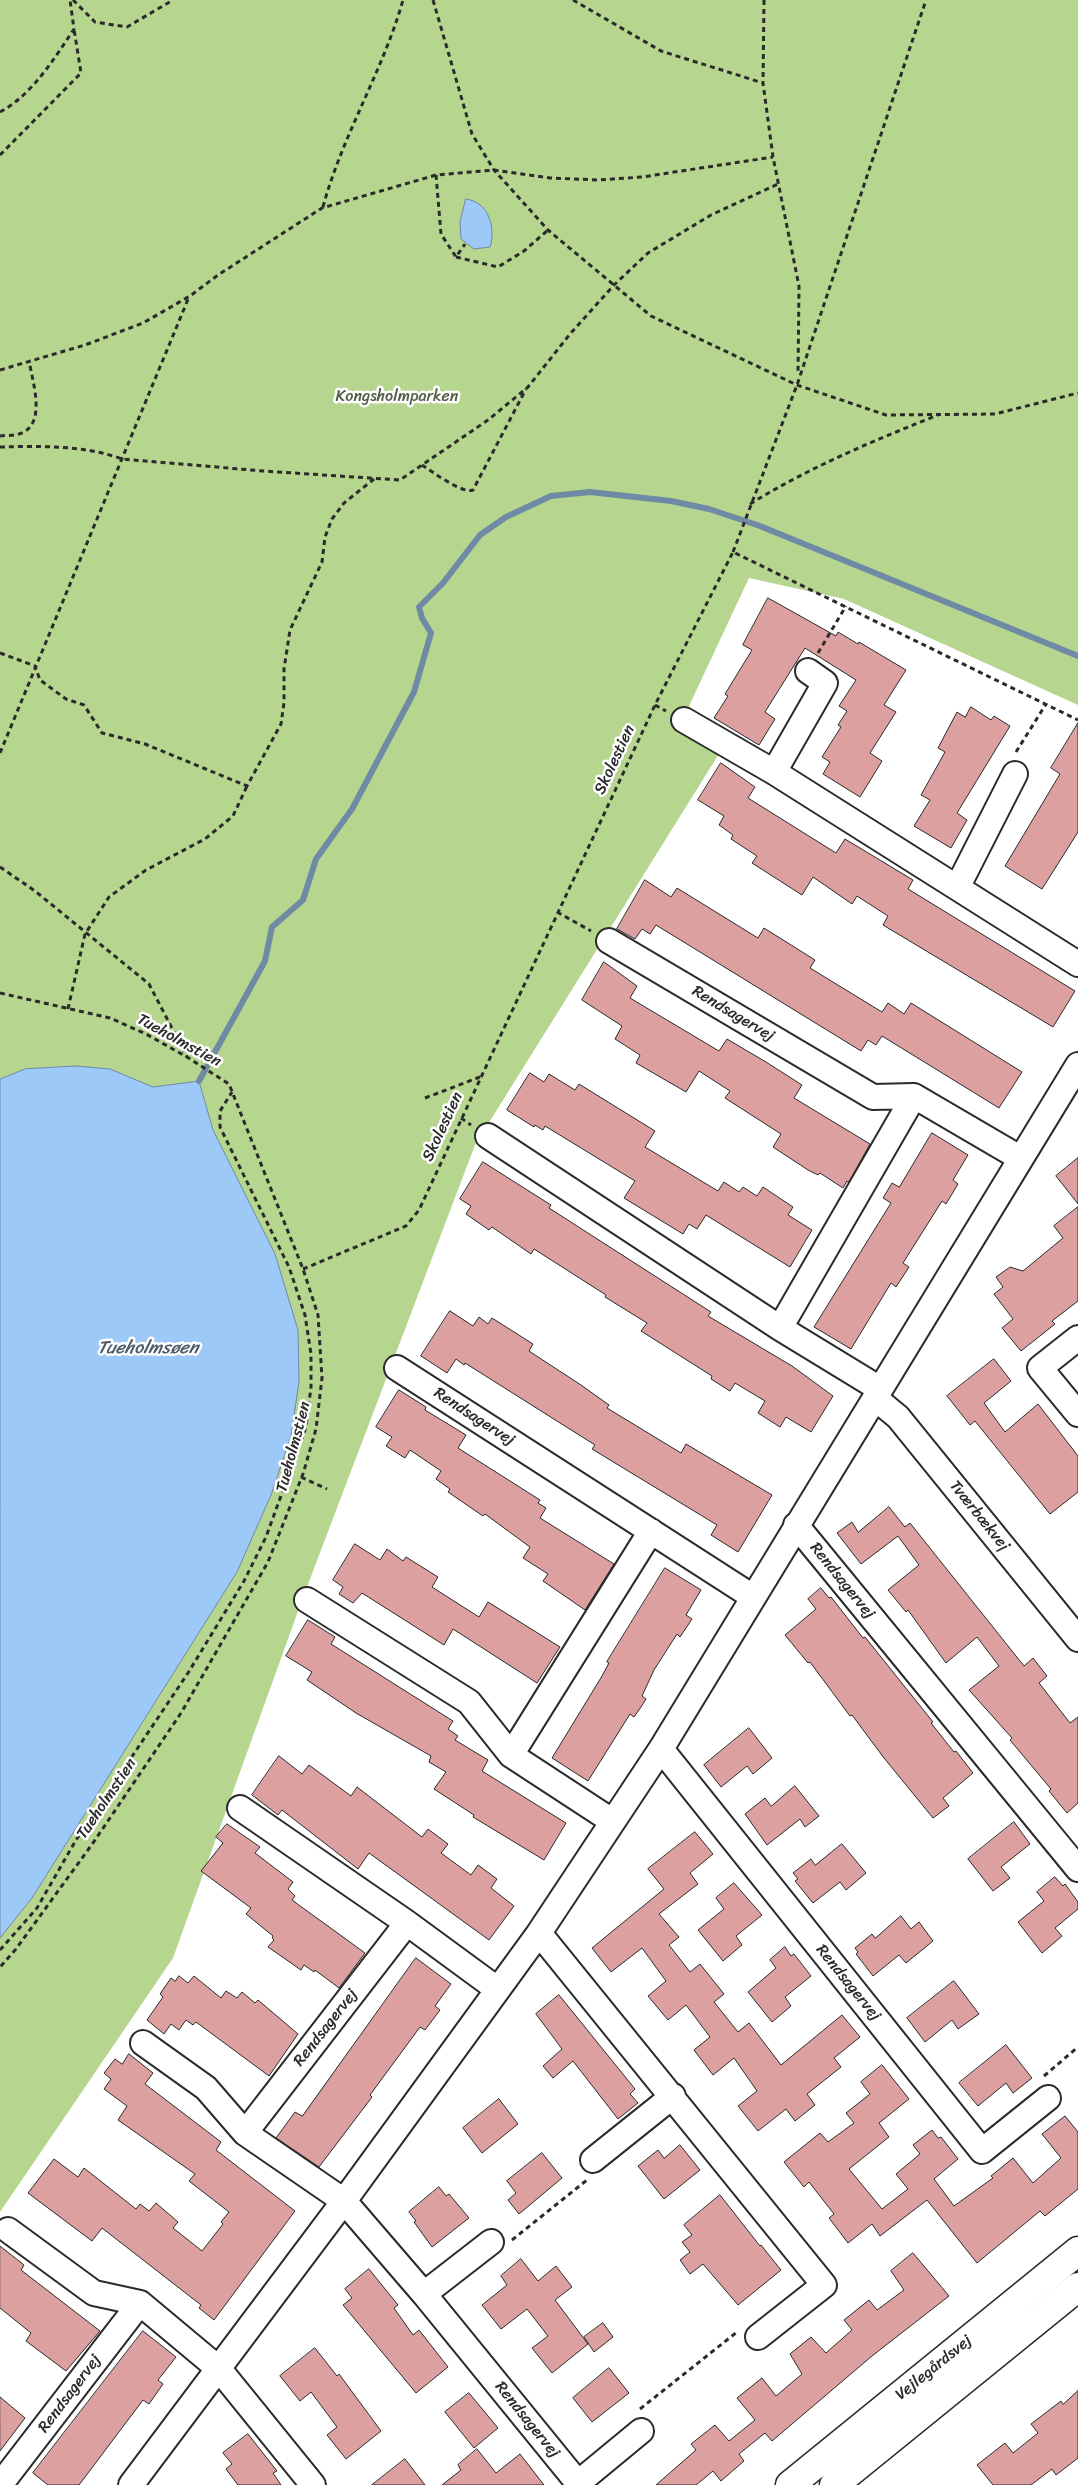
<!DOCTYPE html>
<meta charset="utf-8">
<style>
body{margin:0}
canvas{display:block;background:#fff}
</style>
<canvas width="1078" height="2485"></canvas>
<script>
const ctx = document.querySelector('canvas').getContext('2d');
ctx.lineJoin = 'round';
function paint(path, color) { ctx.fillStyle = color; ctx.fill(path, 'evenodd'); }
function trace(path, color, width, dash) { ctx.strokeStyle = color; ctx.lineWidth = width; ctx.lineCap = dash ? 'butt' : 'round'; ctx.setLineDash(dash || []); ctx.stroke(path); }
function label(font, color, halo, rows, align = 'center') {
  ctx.font = font + ' Sriracha,sans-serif'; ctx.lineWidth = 5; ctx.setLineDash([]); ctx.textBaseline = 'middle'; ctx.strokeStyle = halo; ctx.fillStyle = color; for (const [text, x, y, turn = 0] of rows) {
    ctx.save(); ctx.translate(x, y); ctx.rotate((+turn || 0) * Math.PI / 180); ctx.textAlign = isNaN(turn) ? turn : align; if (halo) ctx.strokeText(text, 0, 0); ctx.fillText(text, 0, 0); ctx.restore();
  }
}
const green = new Path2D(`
 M 0,0 L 1078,0 L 1078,705 L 844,599 L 749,578 L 689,706 L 722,749 L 475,1145 L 302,1600 L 173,1958 L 0,2212 Z`);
const water = new Path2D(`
 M 466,199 C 489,202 496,228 490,247 L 474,249 L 461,239 L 460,222 Z
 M 76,1066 L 110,1069 L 153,1087 L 199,1081 L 213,1130 L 275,1254 L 298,1330 L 299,1382 L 291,1436 L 271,1495 L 237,1572 L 32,1898 L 0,1938 L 0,1079 L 25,1069 Z`);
const stream = new Path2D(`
 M 199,1081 L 265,961 L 272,927 L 303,900 L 316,859 L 352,809 L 414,692 L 431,633 L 422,618 L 419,607 L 443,583 L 480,535 L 506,517 L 551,496 L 590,492 L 671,501 L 709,509 L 760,526 L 1078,656`);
const building = new Path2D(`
 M 768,598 L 836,636 L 838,632 L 858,644 L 859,642 L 906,670 L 884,705 L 896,712 L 870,753 L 882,761 L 860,797 L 823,774 L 830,762 L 822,757 L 841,727 L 838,725 L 847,711 L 839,706 L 856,680 L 805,648 L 765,712 L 775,719 L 759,745 L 714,718 L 728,696 L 725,694 L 752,650 L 743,645 Z
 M 971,707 L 991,720 L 994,716 L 1010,726 L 957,813 L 967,820 L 951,848 L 914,826 L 930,800 L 921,795 L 945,752 L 938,748 L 957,712 L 965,717 Z
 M 1078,723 L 1078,832 L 1042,889 L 1005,866 L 1060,774 L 1051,768 Z
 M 721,763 L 755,787 L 748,798 L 836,853 L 845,839 L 913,880 L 908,889 L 1075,991 L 1053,1027 L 883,925 L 888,916 L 857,896 L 852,904 L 813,877 L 802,895 L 752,863 L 757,856 L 731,839 L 733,835 L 719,825 L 724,816 L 698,800 Z
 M 645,880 L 671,897 L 677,888 L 758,938 L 764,928 L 815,960 L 810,968 L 882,1012 L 888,1003 L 904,1014 L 911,1003 L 1022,1072 L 999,1108 L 882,1036 L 876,1045 L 868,1040 L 861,1051 L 656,925 L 650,934 L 642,929 L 635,939 L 617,929 Z
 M 604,962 L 637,986 L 630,998 L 719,1051 L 727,1039 L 766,1062 L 802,1085 L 794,1098 L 870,1144 L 849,1182 L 847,1181 L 843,1188 L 820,1173 L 818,1175 L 808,1170 L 773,1147 L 781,1134 L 725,1098 L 730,1091 L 699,1071 L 686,1092 L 636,1063 L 640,1055 L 615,1039 L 622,1026 L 582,1000 Z
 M 530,1073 L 544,1082 L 549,1074 L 575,1090 L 579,1084 L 655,1131 L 645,1147 L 718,1191 L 724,1182 L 739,1192 L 743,1187 L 757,1196 L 763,1187 L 793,1207 L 788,1215 L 812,1230 L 790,1267 L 706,1215 L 697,1229 L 689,1224 L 683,1234 L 624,1198 L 635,1181 L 545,1126 L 543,1130 L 535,1125 L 534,1127 L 507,1110 Z
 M 932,1133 L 968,1155 L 953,1180 L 958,1184 L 946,1204 L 942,1201 L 903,1263 L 909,1267 L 896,1287 L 891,1283 L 851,1349 L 814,1327 L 891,1203 L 883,1198 L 892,1183 L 899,1187 Z
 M 1078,1158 L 1078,1204 L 1056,1176 Z
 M 483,1162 L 551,1205 L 549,1208 L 711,1312 L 708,1316 L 792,1366 L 833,1396 L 811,1432 L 786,1417 L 780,1427 L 758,1413 L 765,1401 L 735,1383 L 730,1391 L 711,1379 L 712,1376 L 641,1331 L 647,1323 L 605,1297 L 606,1295 L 534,1249 L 531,1254 L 492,1227 L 489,1230 L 466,1214 L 471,1206 L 460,1199 Z
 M 1078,1207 L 1078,1301 L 1052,1321 L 1055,1324 L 1021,1351 L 1002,1328 L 1013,1319 L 994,1294 L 1003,1287 L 996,1277 L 1010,1267 L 1023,1271 L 1063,1238 L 1054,1226 Z
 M 450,1311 L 473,1326 L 479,1317 L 488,1324 L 492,1318 L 533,1344 L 529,1351 L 581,1385 L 609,1405 L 607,1408 L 681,1453 L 686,1444 L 772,1495 L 738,1552 L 711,1535 L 717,1525 L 592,1449 L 595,1445 L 465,1363 L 464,1365 L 456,1359 L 447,1373 L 421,1356 Z
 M 994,1359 L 1011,1381 L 984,1403 L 1005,1432 L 1038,1404 L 1078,1456 L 1078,1492 L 1050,1514 L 975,1421 L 970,1425 L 947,1396 Z
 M 399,1390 L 426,1407 L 425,1410 L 466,1435 L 458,1448 L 540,1500 L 538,1503 L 546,1508 L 540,1518 L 614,1564 L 585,1610 L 543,1581 L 548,1574 L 523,1558 L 530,1547 L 485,1514 L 483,1516 L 448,1492 L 450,1489 L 436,1479 L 441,1471 L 410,1450 L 405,1458 L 386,1446 L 392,1437 L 376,1427 Z
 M 889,1507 L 905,1527 L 910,1523 L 1024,1666 L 1033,1658 L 1047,1676 L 1039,1683 L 1070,1723 L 1078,1717 L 1078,1803 L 1067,1813 L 1049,1791 L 1051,1789 L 1010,1740 L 1012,1738 L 969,1690 L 999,1666 L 977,1637 L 946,1663 L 908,1610 L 906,1612 L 888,1590 L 919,1565 L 898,1536 L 861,1564 L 837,1533 L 852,1522 L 858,1532 Z
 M 355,1544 L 380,1560 L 387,1549 L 403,1561 L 406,1557 L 438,1577 L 432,1587 L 479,1617 L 488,1602 L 560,1647 L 537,1683 L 453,1629 L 444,1645 L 362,1593 L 353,1603 L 339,1594 L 343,1587 L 333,1580 Z
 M 665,1568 L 701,1590 L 686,1615 L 692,1619 L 680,1637 L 677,1634 L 654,1670 L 642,1696 L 646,1699 L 641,1707 L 634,1717 L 630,1714 L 588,1781 L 552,1758 L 602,1676 L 609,1663 L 607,1662 Z
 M 821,1588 L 829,1598 L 831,1597 L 863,1638 L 865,1637 L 933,1722 L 931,1723 L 954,1752 L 956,1751 L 973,1773 L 943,1798 L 949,1806 L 933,1818 L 884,1758 L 852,1715 L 850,1716 L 810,1662 L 808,1663 L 785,1635 L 816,1609 L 808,1599 Z
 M 308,1620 L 335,1637 L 331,1644 L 453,1721 L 448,1729 L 458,1736 L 455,1740 L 488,1760 L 482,1771 L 566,1823 L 544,1860 L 473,1817 L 474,1815 L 434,1789 L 446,1772 L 429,1762 L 431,1756 L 356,1713 L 307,1680 L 312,1672 L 286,1656 Z
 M 749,1728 L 772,1758 L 753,1774 L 747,1766 L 721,1787 L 704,1765 Z
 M 279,1756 L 302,1774 L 309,1765 L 351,1796 L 357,1787 L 422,1837 L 428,1829 L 448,1844 L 441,1853 L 471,1875 L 478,1865 L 497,1879 L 491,1888 L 514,1906 L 489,1940 L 369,1853 L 358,1869 L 282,1810 L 278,1815 L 252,1795 Z
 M 795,1786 L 819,1816 L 805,1827 L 800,1819 L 767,1845 L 745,1814 L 765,1798 L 771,1806 Z
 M 1014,1822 L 1030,1844 L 1001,1867 L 1010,1878 L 993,1891 L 968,1859 Z
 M 227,1824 L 260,1847 L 255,1853 L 293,1882 L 288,1889 L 295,1896 L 292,1900 L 365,1953 L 339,1988 L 315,1970 L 314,1972 L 304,1965 L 301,1970 L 268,1947 L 274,1940 L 272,1938 L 273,1936 L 246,1914 L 251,1908 L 201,1871 L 223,1843 L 216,1837 Z
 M 695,1832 L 713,1854 L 690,1873 L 698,1884 L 659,1914 L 679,1937 L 669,1945 L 690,1972 L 700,1964 L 724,1994 L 714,2002 L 738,2032 L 749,2023 L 781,2065 L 842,2015 L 860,2037 L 834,2058 L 841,2067 L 807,2094 L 815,2105 L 795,2121 L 786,2109 L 758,2131 L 738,2106 L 757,2091 L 734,2058 L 713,2075 L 694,2050 L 710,2037 L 686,2005 L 668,2020 L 648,1996 L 666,1981 L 642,1948 L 611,1972 L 592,1948 L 664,1889 L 648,1869 Z
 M 842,1844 L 866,1873 L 846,1890 L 840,1882 L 813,1903 L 795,1881 L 798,1879 L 793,1873 L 811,1859 L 815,1865 Z
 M 1055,1877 L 1063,1886 L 1065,1884 L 1078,1902 L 1078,1909 L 1055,1928 L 1062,1936 L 1042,1953 L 1018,1922 L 1044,1901 L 1037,1892 Z
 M 734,1883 L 762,1915 L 736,1936 L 742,1945 L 723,1961 L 698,1930 L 724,1909 L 716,1898 Z
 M 901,1916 L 911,1929 L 919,1922 L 933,1941 L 906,1963 L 899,1955 L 873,1976 L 856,1954 L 858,1952 L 855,1948 L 872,1934 L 875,1938 Z
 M 785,1947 L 791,1956 L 794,1954 L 811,1976 L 785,1997 L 791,2006 L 772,2022 L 748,1992 L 776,1968 L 770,1960 Z
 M 416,1958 L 451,1984 L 435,2006 L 440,2010 L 425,2030 L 420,2027 L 370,2095 L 372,2097 L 319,2167 L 276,2138 L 295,2112 L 302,2116 Z
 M 179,1976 L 188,1983 L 194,1976 L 221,1998 L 226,1991 L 237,1998 L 242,1992 L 255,2003 L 258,2000 L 298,2034 L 269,2076 L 196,2022 L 193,2025 L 186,2020 L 179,2030 L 171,2024 L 164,2034 L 147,2020 L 163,1997 L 160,1994 L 171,1978 L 175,1981 Z
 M 954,1981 L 979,2014 L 958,2029 L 952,2020 L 925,2042 L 907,2018 Z
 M 559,1995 L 635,2089 L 630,2094 L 638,2103 L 618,2119 L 573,2061 L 553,2078 L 543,2066 L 562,2049 L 536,2014 Z
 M 1006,2045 L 1032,2078 L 1013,2093 L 1006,2083 L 978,2106 L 959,2083 Z
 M 129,2054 L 153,2073 L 145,2084 L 221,2142 L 216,2150 L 295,2211 L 214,2320 L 199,2308 L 201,2305 L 102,2228 L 92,2241 L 28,2193 L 54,2159 L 78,2177 L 84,2168 L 136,2209 L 140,2204 L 149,2211 L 156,2203 L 178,2222 L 173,2228 L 202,2251 L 223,2224 L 221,2222 L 229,2212 L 189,2181 L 195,2174 L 118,2120 L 127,2106 L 104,2089 L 111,2079 L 104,2073 L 115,2059 L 122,2064 Z
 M 882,2065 L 909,2099 L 879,2123 L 889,2137 L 849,2169 L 882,2209 L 908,2189 L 896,2174 L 920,2154 L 913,2145 L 932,2130 L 938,2138 L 941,2137 L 958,2159 L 934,2179 L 954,2206 L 993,2178 L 991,2176 L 1013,2158 L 1033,2183 L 1061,2158 L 1042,2134 L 1065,2116 L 1078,2132 L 1078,2189 L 1045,2216 L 1040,2211 L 977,2263 L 927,2200 L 880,2236 L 872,2224 L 848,2243 L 829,2218 L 834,2214 L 809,2182 L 804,2187 L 784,2162 L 820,2133 L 828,2142 L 854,2123 L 846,2113 L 870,2094 L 861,2082 Z
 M 499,2099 L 518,2124 L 482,2153 L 463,2128 Z
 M 680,2145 L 700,2170 L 664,2199 L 638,2166 L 658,2150 L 664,2158 Z
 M 542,2153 L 562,2178 L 519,2214 L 508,2200 L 516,2193 L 507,2181 Z
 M 439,2187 L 446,2196 L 449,2194 L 469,2218 L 432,2247 L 414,2222 L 416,2221 L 409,2212 Z
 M 720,2195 L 760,2246 L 761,2245 L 781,2270 L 738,2305 L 703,2264 L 690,2274 L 680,2260 L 690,2252 L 682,2242 L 692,2235 L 684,2225 Z
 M 0,2246 L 24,2265 L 21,2270 L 100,2331 L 66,2371 L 26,2341 L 31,2333 L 0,2308 Z
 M 913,2253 L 949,2296 L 872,2356 L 772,2441 L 765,2433 L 739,2454 L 744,2461 L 721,2481 L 713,2471 L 696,2485 L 656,2485 L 696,2450 L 691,2444 L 715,2425 L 729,2441 L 755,2420 L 737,2398 L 762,2378 L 776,2396 L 802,2374 L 790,2354 L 811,2337 L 826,2353 L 852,2330 L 844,2320 L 869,2300 L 877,2310 L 904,2290 L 891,2271 Z
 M 521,2259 L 538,2281 L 556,2266 L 572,2287 L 555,2300 L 588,2344 L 552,2373 L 532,2348 L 548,2336 L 527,2309 L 501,2329 L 482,2305 L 507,2285 L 501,2276 Z
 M 369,2269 L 398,2305 L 394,2308 L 413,2335 L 419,2330 L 448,2367 L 416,2393 L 343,2305 L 352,2298 L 345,2289 Z
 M 603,2323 L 613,2337 L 594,2352 L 584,2337 Z
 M 143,2331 L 176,2357 L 158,2380 L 163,2384 L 149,2404 L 143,2400 L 79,2485 L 48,2485 L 33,2473 Z
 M 315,2348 L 337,2376 L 339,2374 L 381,2431 L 346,2459 L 327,2435 L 337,2427 L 311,2392 L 300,2401 L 280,2376 Z
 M 609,2368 L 629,2393 L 592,2422 L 573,2398 Z
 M 1078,2391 L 1078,2458 L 1056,2475 L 1052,2469 L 1031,2485 L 993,2485 L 977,2465 L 1005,2443 L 1013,2453 L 1038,2433 L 1031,2424 L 1061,2401 L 1063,2404 Z
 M 469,2393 L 498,2428 L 474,2448 L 445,2412 Z
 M 0,2397 L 25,2418 L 0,2451 Z
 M 248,2434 L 277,2471 L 273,2473 L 281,2485 L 238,2485 L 226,2469 L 232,2464 L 223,2453 Z
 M 477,2449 L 496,2473 L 520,2454 L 544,2485 L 442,2485 L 461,2470 L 458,2465 Z
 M 405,2459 L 425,2485 L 372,2485 Z`);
const path = new Path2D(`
 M 73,0 L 95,22 L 127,27 L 173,0
 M 433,0 L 472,134 L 494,170 L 548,230 L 651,316 L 797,385 L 886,415 L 995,414 L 1078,393
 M 573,0 L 661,51 L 763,83
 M 764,0 L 763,83 L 773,157 L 799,286 L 798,374
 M 0,112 C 32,95 54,59 74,29 L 70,0
 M 0,155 L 81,73 L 74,29
 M 436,175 L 441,234 L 456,257 L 465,244
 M 323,207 C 342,136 383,71 403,0
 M 456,257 L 498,267 L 524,251 L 548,230
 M 0,370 L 85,345 L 143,323 L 190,296 L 218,275 L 322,208 L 436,175 L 494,170 L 550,178 L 598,180 L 642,177 L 773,157
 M 0,436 C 6,435 14,436 19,434 C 48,425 32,381 29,360
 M 0,447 C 40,446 84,445 122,459 L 263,471 L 400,480 L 488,420 L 528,387 L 570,334 L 614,285 L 648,253 L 711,215 L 778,184
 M 422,465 C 433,472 462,494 473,490 L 526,389
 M 750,504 C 810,467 873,441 938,415
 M 733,552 L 797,385 L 926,0
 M 0,653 L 35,666 L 40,680 L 66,699 L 84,705 L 102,733 L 145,744 L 247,786 L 281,724 L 284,703 L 284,669 L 290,630 L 322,562 L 325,537 L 332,519 L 344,503 L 374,479
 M 818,653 L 846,606
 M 655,705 L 666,711
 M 1016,752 L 1046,704
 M 0,753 L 189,297
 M 0,867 L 35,891 L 149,984 L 187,1057
 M 557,912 L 591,931
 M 0,993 L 110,1018 L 146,1034 L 187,1057 L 229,1084 L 303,1269 L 318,1315 L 322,1378 L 316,1429 L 303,1474 L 268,1562 L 181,1713 L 93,1843 L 16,1949 L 0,1967
 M 68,1009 L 85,934 L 109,897 L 146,870 L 205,839 L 233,816 L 247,786
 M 425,1098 L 480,1077
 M 461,1118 L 471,1125
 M 303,1269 L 406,1226 L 419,1210 L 655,705 L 733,552 L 1078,720
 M 301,1477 L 327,1489
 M 0,1950 L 37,1908 L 76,1840 L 188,1673 L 244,1581 L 266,1537 L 306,1427 L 311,1387 L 311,1354 L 305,1315 L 289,1267 L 220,1127 L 220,1111 L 232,1092
 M 1044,2076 L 1078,2047
 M 512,2240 L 587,2180
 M 640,2409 L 737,2332`);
const minor = new Path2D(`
 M 684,720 L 774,772 L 1078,964
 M 774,772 L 825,683 L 808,671
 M 958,886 L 1015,774
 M 609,941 L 873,1097 L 914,1096 L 1020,1158
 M 488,1136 L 780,1328 L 880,1389
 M 780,1328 L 914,1096
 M 1078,1338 L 1040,1368 L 1078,1414
 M 397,1368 L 753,1597
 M 875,1398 L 898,1417 L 1078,1639
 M 796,1525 L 1078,1869
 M 307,1600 L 469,1702 L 511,1755 L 612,1821
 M 661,1749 L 982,2151 L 1048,2098
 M 511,1755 L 651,1531
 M 240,1808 L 407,1923 L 497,1989
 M 539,1933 L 824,2285 L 758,2337
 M 143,2043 L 206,2088 L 245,2133 L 344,2201 L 424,2294 L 578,2483 L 641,2431
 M 245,2133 L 407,1923
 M 593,2160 L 673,2096
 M 8,2230 L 94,2293 L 140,2303 L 219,2369 L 313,2485
 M 424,2294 L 491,2242
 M 0,2485 L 140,2303
 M 131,2485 L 344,2201 L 539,1933 L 661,1749 L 1078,1065`);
const tertiary = new Path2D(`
 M 790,2485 L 1078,2251
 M 834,2485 L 1078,2287`);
const parkNames = [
 ["Kongsholmparken",397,397]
];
const streetNames = [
 ["Skolestien",615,760,-65],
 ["Rendsagervej",733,1014,31],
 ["Tueholmstien",179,1041,29],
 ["Skolestien",443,1127,-65],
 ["Rendsagervej",474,1417,33],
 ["Tueholmstien",294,1447,-75],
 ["Tværbækvej",979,1516,51],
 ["Rendsagervej",842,1581,51],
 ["Tueholmstien",107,1799,-56],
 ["Rendsagervej",848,1983,51],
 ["Rendsagervej",326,2028,-52],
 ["Vejlegårdsvej",934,2368,-39],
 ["Rendsagervej",70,2394,-53],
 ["Rendsagervej",527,2420,51]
];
const waterNames = [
 ["Tueholmsøen",148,1348]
];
paint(green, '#b6d58e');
paint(water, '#9cc9f7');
trace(water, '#6f8aa5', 1);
trace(stream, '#6f8aa5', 6);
paint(building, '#dba09f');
trace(building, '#2b2b2b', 1);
trace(minor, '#2b2b2b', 28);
trace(tertiary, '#2b2b2b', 31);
trace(path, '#2b2b2b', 3, [5, 4]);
trace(minor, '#fff', 24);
trace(tertiary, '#fff', 28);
label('16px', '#555e49', '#fff', parkNames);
label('16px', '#2b2b2b', '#fff', streetNames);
label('italic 18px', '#4d5a68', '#fff', waterNames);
</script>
